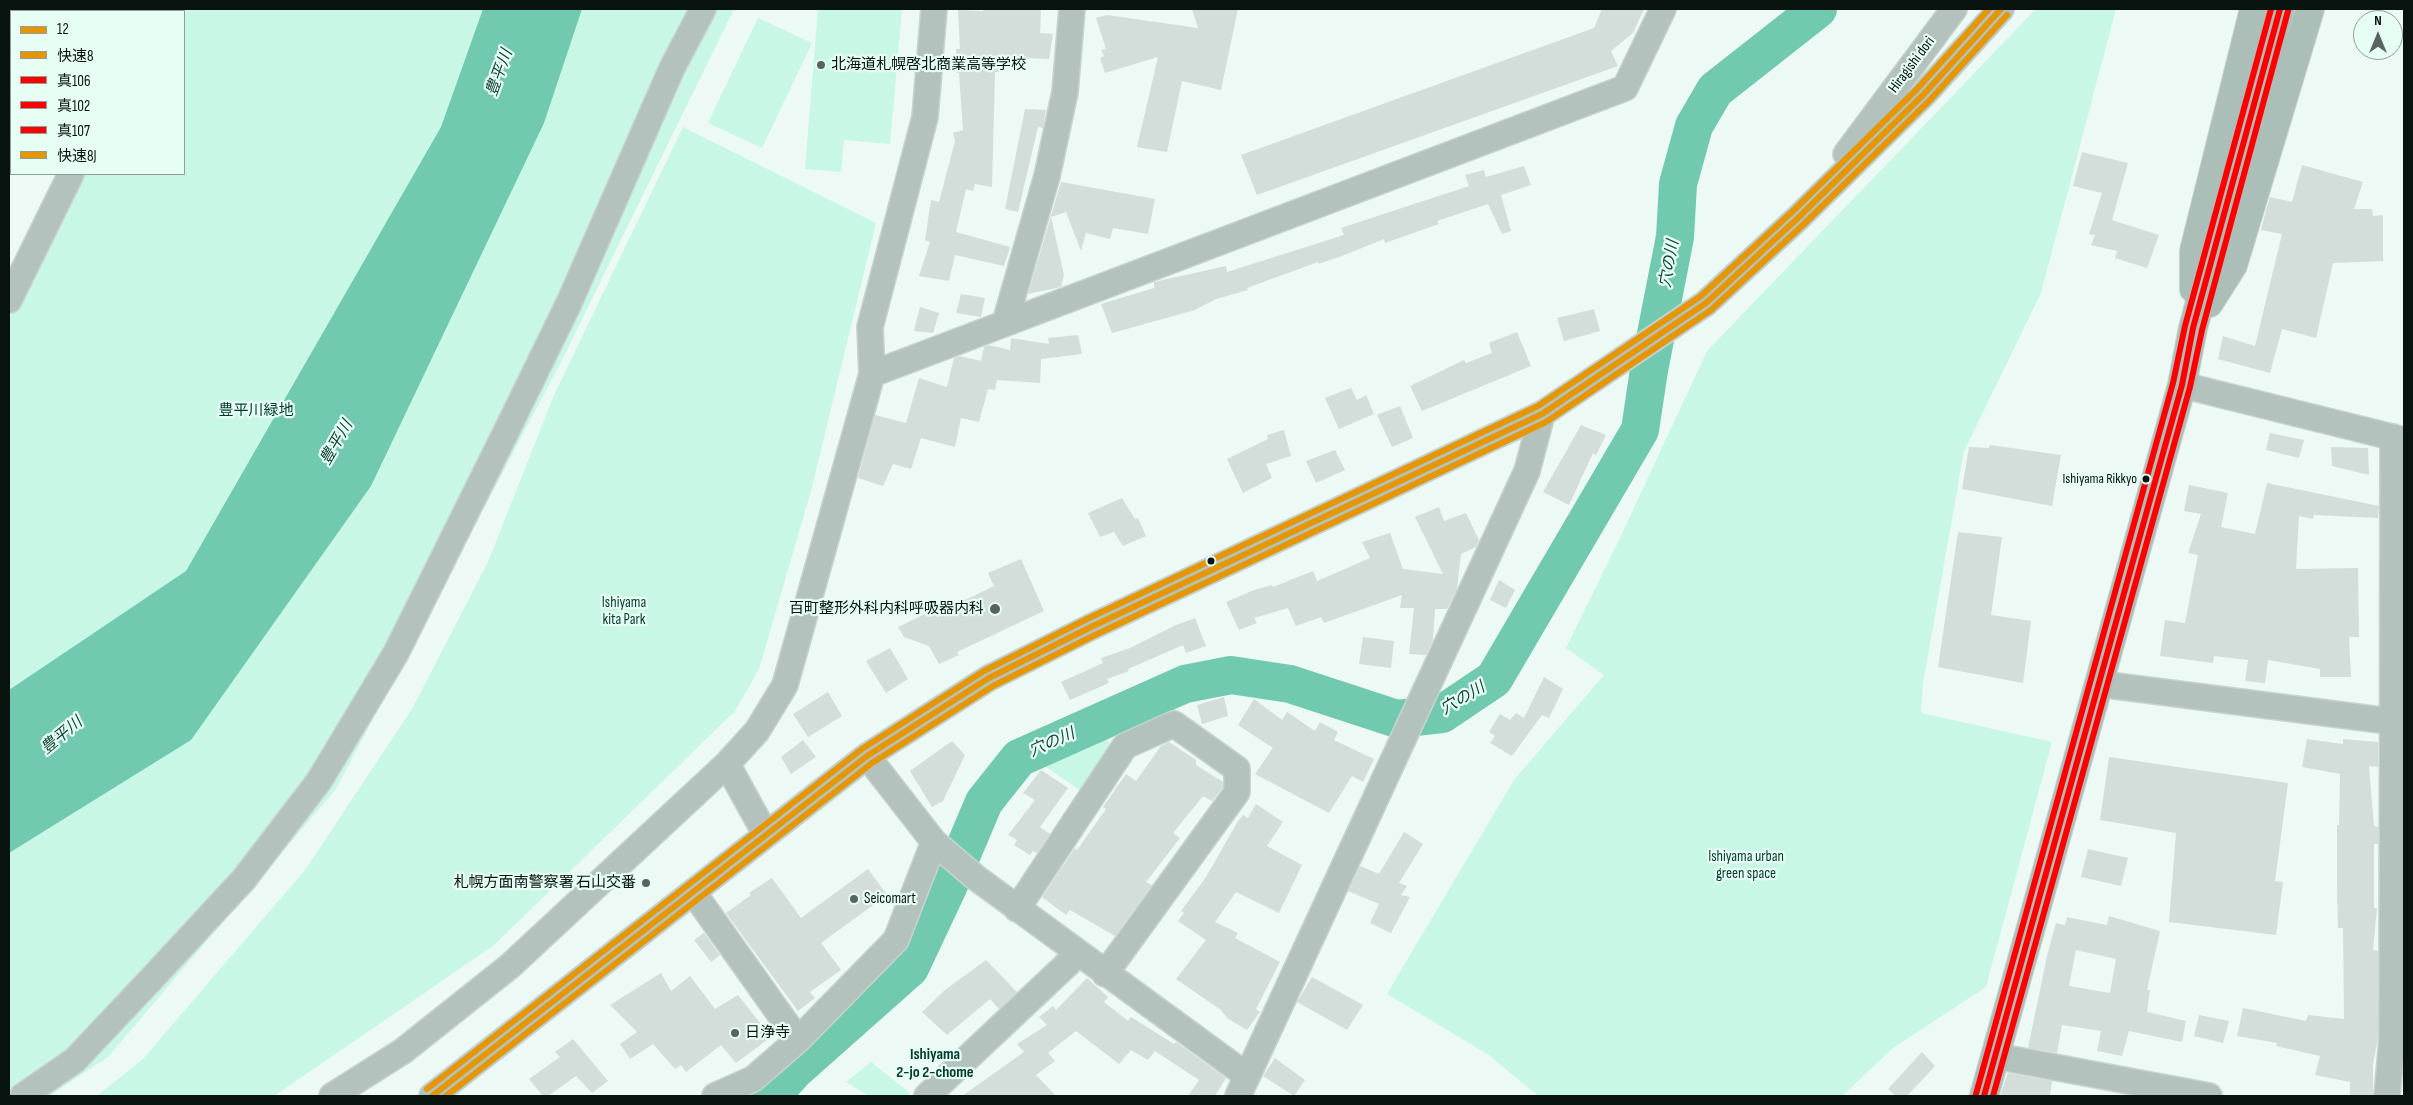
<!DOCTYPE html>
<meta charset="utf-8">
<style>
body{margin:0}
#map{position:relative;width:2413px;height:1105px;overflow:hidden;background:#ecf9f4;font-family:"Sofia Sans Condensed","Noto Sans JP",sans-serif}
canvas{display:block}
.frame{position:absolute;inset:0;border:10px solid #08130f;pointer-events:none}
.legend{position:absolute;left:10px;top:10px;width:175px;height:165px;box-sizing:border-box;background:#e7fef5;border:1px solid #8ea099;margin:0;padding:6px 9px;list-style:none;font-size:15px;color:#08130f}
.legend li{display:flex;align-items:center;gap:10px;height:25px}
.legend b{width:25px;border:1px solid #8ea099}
.north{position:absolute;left:2353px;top:10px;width:50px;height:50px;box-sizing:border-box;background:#e7fef5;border:1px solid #8ea099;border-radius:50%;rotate:0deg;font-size:14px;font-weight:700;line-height:20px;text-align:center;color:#08130f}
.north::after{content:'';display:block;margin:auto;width:18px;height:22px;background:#58645f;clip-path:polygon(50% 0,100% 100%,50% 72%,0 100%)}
</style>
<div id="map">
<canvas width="2413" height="1105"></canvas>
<div class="frame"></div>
<ul class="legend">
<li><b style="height:6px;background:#e69602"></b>12</li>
<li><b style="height:6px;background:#e69602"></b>快速8</li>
<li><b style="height:6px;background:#f00"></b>真106</li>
<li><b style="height:6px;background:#f00"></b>真102</li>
<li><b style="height:6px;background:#f00"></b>真107</li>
<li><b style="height:6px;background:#e69602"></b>快速8J</li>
</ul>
<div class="north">N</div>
</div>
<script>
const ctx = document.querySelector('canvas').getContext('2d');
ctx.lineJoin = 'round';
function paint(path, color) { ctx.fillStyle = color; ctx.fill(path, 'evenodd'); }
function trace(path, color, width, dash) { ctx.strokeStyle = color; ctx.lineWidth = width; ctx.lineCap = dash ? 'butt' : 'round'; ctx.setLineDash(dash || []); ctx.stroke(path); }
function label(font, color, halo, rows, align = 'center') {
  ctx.font = font + ' "Sofia Sans Condensed","Noto Sans JP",sans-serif'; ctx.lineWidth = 4.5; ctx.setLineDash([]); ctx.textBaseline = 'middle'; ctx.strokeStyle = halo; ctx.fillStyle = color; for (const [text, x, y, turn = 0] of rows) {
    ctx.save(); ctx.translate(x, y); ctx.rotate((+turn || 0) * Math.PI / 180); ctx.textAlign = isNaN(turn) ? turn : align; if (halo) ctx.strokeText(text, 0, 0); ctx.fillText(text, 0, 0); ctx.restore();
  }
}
const green = new Path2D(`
 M 162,9 L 734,9 L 562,360 L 336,789 L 108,1057 L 49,1096 L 9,1096 L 9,319 L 80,174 L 184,174 L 184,11 L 160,11 Z
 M 818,9 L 902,9 L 890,144 L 844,140 L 841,172 L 805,169 Z
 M 2036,9 L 2116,9 L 2041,293 L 1964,451 L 1923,683 L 1921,713 L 2052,742 L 1986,987 L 1893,1048 L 1842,1096 L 1538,1096 L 1489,1055 L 1387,994 L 1514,780 L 1604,675 L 1566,648 L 1620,538 L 1707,351 Z
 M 758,18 L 812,43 L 762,148 L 708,123 Z
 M 683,127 L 876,223 L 811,491 L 759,669 L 735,711 L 493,946 L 274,1096 L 97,1096 L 143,1059 L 305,870 L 412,709 L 488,562 L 554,395 Z
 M 1104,738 L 1112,745 L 1080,790 L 1043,765 Z
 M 871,1062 L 910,1093 L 906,1096 L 869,1096 L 846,1082 Z`);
const water = new Path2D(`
 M 483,9 L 582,9 L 544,123 L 371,486 L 191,740 L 9,853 L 9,690 L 186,571 L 441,127 Z`);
const river = new Path2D(`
 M 771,1096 L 795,1070 L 910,968 L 948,887 L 984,802 L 1019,758 L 1185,684 L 1231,675 L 1290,684 L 1397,719 L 1442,714 L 1494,679 L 1640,430 L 1649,370 L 1675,237 L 1678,184 L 1694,126 L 1715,90 L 1818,9`);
const building = new Path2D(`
 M 983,9 L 1041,9 L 1040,33 L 1053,34 L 1049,59 L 999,57 L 1000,72 L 995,72 L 992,187 L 975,184 L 973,191 L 966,189 L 956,232 L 1010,247 L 1004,266 L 955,255 L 949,281 L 919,276 L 930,242 L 925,240 L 931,200 L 939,202 L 955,141 L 953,133 L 963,130 L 959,73 L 957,73 L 956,49 L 960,49 L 958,10 L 983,11 Z
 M 1192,9 L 1238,9 L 1221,90 L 1182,81 L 1167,152 L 1137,147 L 1158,57 L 1105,73 L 1100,58 L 1104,56 L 1101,50 L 1106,49 L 1096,18 L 1107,15 L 1198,28 Z
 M 1602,9 L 1644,9 L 1633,33 L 1611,51 L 1618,66 L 1257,195 L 1241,155 L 1594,28 Z
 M 1025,109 L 1046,110 L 1043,128 L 1038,127 L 1018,212 L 1005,209 Z
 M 2082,152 L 2128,163 L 2112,220 L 2159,235 L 2147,268 L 2115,258 L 2117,251 L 2091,245 L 2095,235 L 2089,234 L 2102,193 L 2073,186 Z
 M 2302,165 L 2363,182 L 2354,209 L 2372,209 L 2373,216 L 2383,215 L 2383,261 L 2333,263 L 2316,338 L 2282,329 L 2270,373 L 2218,359 L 2223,336 L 2255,346 L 2282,234 L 2261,230 L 2266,210 L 2270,197 L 2292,202 Z
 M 1524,166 L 1531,185 L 1501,195 L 1511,231 L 1502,234 L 1488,204 L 1437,221 L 1439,224 L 1385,243 L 1384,239 L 1342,256 L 1318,264 L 1318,262 L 1247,288 L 1248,290 L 1216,299 L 1195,310 L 1112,333 L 1101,304 L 1154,288 L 1154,282 L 1226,266 L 1227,272 L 1344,235 L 1341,228 L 1469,186 L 1465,175 L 1484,170 L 1486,177 Z
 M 1061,182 L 1155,199 L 1148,234 L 1113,228 L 1110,239 L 1086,233 L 1081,251 L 1066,212 L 1051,217 L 1064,275 L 1061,287 L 1028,294 Z
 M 961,294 L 985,298 L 981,317 L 956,313 Z
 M 920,307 L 939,313 L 933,333 L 914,331 Z
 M 1594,309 L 1600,331 L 1564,341 L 1557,318 Z
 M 1517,332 L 1531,366 L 1422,411 L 1410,386 L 1464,360 L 1466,363 L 1492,353 L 1489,343 Z
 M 1078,335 L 1082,354 L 1041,359 L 1040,383 L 997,380 L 995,390 L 988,389 L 979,422 L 961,418 L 955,447 L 921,438 L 911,469 L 893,464 L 883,486 L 858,478 L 875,415 L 906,423 L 919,378 L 947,387 L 954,358 L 960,356 L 981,361 L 984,347 L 989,345 L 1010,350 L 1011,338 L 1049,344 L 1048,338 Z
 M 1351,388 L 1357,400 L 1366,395 L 1374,414 L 1339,429 L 1325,398 Z
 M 1400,406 L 1413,438 L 1392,447 L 1377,415 Z
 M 1581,425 L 1606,435 L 1596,455 L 1593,453 L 1569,505 L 1543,492 Z
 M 1284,430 L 1291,456 L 1266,464 L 1272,478 L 1243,493 L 1227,459 L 1268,439 L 1267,435 Z
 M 2270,433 L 2304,440 L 2299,458 L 2266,450 Z
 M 1990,445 L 2061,455 L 2052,506 L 1962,489 L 1969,447 L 1989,448 Z
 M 2331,447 L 2368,448 L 2369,475 L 2332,466 Z
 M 1335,450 L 1345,470 L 1316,483 L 1306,461 Z
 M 2267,483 L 2379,506 L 2378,518 L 2314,515 L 2313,519 L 2299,516 L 2296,569 L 2358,568 L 2359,637 L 2349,637 L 2351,677 L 2320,677 L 2320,669 L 2268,660 L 2265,683 L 2245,681 L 2248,660 L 2214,656 L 2213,663 L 2160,656 L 2165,620 L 2185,623 L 2198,555 L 2188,553 L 2201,514 L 2184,511 L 2189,485 L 2228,493 L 2221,527 L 2255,534 Z
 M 1122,498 L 1135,519 L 1138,518 L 1146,536 L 1123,546 L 1114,532 L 1100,537 L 1088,513 Z
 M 1439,507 L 1444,521 L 1466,513 L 1479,540 L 1476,547 L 1461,554 L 1457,589 L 1447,609 L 1435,609 L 1433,640 L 1426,655 L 1409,654 L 1414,608 L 1400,608 L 1402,595 L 1324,623 L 1321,617 L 1296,626 L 1288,608 L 1254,618 L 1257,623 L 1239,630 L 1226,602 L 1254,590 L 1272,585 L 1273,587 L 1313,571 L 1317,581 L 1370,558 L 1362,542 L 1390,533 L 1403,569 L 1443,574 L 1415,517 Z
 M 1958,532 L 2002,537 L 1991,615 L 2031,621 L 2023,683 L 1938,667 Z
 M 1021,559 L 1044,611 L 957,652 L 959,655 L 939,664 L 929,646 L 904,637 L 898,627 L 933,610 L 935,615 L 994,586 L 988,573 Z
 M 1499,580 L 1515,590 L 1506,608 L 1490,600 Z
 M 1195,618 L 1206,646 L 1186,653 L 1183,645 L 1128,669 L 1129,671 L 1107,679 L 1109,683 L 1070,700 L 1061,682 L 1103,663 L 1101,658 L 1130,648 L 1176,625 Z
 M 1363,637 L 1394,641 L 1391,668 L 1359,664 Z
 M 890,648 L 908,679 L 886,693 L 866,661 Z
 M 1544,677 L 1563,689 L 1549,718 L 1542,715 L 1512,756 L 1490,743 L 1495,736 L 1489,732 L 1500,714 L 1510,720 L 1516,713 L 1524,718 Z
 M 828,692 L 842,716 L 808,737 L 793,714 Z
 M 1224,697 L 1228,716 L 1202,724 L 1197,705 Z
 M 1254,699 L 1282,720 L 1287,712 L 1315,731 L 1320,722 L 1338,732 L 1334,740 L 1374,759 L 1363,782 L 1352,776 L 1329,813 L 1255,774 L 1273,748 L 1238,725 Z
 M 2307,739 L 2343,744 L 2343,739 L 2378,742 L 2378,767 L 2369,766 L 2374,826 L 2378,827 L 2378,844 L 2374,844 L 2374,908 L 2377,908 L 2373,950 L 2378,951 L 2378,1038 L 2373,1064 L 2373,1096 L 2350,1096 L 2350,1082 L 2315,1075 L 2320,1056 L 2276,1046 L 2277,1043 L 2237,1036 L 2243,1008 L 2306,1021 L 2308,1015 L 2344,1019 L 2343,928 L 2338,928 L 2337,888 L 2337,825 L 2339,825 L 2340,774 L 2302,767 Z
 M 803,740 L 816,757 L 791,774 L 781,757 Z
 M 952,741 L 965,755 L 943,801 L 932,807 L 910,771 Z
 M 1169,742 L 1196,760 L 1196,765 L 1223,782 L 1223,787 L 1212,801 L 1203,796 L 1173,833 L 1180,838 L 1146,882 L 1152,885 L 1115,936 L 1070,910 L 1066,915 L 1042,897 L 1075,848 L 1077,850 L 1106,809 L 1103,807 L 1126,774 L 1136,781 L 1161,746 Z
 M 2109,757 L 2288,783 L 2275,881 L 2283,882 L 2276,935 L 2169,922 L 2176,833 L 2100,820 Z
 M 1041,770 L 1068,788 L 1040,827 L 1050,834 L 1037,853 L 1033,851 L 1030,855 L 1014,845 L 1017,840 L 1008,835 L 1035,800 L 1023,793 Z
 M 1256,804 L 1283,822 L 1267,846 L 1302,865 L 1279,913 L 1236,892 L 1215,922 L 1238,933 L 1235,938 L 1280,962 L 1256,1009 L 1260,1012 L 1247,1030 L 1227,1018 L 1221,1010 L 1176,979 L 1206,940 L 1178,921 L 1184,913 L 1181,911 L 1206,877 L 1238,821 L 1243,815 L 1248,818 Z
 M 1404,832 L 1423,844 L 1399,883 L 1407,886 L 1401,895 L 1410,897 L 1391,933 L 1370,923 L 1379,904 L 1348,891 L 1360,866 L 1379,874 Z
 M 2088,849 L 2128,858 L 2121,886 L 2081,877 Z
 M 868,869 L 887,895 L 821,943 L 841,970 L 810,992 L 815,998 L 798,1011 L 726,913 L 751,895 L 749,893 L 772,878 L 801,918 Z
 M 2109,916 L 2160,931 L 2147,990 L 2150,990 L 2147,1012 L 2186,1021 L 2182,1042 L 2129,1031 L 2122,1056 L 2097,1051 L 2101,1031 L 2062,1025 L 2057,1053 L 2028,1048 L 2047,956 L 2056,923 L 2065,925 L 2067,917 L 2107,925 ZM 2076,950 L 2116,959 L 2110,993 L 2069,986 Z
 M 704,933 L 720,955 L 711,962 L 694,940 Z
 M 986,960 L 1017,992 L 999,1009 L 990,999 L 947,1035 L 922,1012 L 945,990 Z
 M 661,973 L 671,991 L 690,976 L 715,1009 L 738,995 L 771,1037 L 736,1063 L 721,1045 L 686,1072 L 681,1065 L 675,1069 L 653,1044 L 630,1059 L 620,1044 L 637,1032 L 610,1005 Z
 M 1312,977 L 1363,1005 L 1347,1030 L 1297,1002 Z
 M 1087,978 L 1108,997 L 1104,1002 L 1128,1021 L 1131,1017 L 1174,1044 L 1176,1042 L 1226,1078 L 1215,1096 L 1188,1096 L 1199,1080 L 1155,1051 L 1148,1060 L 1131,1050 L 1119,1064 L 1076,1031 L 1048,1053 L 1055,1061 L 1036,1075 L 1056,1096 L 962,1096 L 1024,1052 L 1017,1044 L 1047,1025 L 1039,1017 L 1053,1006 L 1056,1010 Z
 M 2199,1015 L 2229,1021 L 2223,1043 L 2194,1036 Z
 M 573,1039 L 608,1081 L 592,1093 L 576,1076 L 548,1096 L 543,1096 L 529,1079 L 560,1057 L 555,1052 Z
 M 1922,1052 L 1935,1066 L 1907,1096 L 1896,1096 L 1888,1089 Z
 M 1275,1058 L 1305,1080 L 1294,1096 L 1263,1076 Z
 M 2008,1073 L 2052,1081 L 2050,1096 L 2000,1096 Z`);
const minor = new Path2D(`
 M 150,11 L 152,9
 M 1846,154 L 1954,9
 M 9,300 L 71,174
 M 1005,323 L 1047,176 L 1065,92 L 1072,9
 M 872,374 L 1625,88 L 1663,9
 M 2182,385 L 2404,440
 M 2100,684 L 2404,723
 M 867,756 L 934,842 L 975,877 L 1246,1075
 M 727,764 L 766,835
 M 693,892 L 798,1040 L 753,1079 L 715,1096
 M 1017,909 L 1125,746 L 1174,724 L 1237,769 L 1237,792 L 1105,974
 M 798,1040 L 896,940 L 934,842
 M 1995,1056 L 2209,1096
 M 23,1096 L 75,1060 L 156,974 L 244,879 L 319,781 L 396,653 L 505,434 L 569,303 L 672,68 L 703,9
 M 332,1096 L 403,1051 L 510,966 L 727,764 L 757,731 L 785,685 L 872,374 L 870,327 L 925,117 L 934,9
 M 432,1096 L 867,756 L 989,678 L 1091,627 L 1542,414 L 1706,303 L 1798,218 L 1924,94 L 2001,9
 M 927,1096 L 1078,954
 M 1238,1096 L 1527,471 L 1542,414
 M 2387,1096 L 2392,1039 L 2393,437`);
const highway = new Path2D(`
 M 2194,289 L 2194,251 L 2254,9
 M 2209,303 L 2233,265 L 2310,9
 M 1984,1096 L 2182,385 L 2193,328 L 2280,9`);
const bus1 = new Path2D(`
 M 432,1096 L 867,756 L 989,678 L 1091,627 L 1542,414 L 1706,303 L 1798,218 L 1924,94 L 2001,9`);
const bus2 = new Path2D(`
 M 446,1096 L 872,763 L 993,686 L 1095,635 L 1546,422 L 1711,310 L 1804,224 L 1930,100 L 2007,15`);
const bus3 = new Path2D(`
 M 1984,1096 L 2182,385 L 2193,328 L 2280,9`);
const bus4 = new Path2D(`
 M 1993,1096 L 2190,387 L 2202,330 L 2288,11`);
const bus5 = new Path2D(`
 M 1976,1094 L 2173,383 L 2185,326 L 2271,9`);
const bus6 = new Path2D(`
 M 427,1089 L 862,749 L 984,671 L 1087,619 L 1538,406 L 1701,296 L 1792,212 L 1918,88 L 1989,9`);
const markers = [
 [821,65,5,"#58645f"],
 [2146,479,4.5,"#08130f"],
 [1211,561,4.5,"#08130f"],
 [995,609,6,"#58645f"],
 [646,883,5,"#58645f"],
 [854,899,5,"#58645f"],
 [735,1033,5,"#58645f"]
];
const busNames = [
 ["Ishiyama Rikkyo",2137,479]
];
const poiNames = [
 ["北海道札幌啓北商業高等学校",831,65],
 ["百町整形外科内科呼吸器内科",984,609,"right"],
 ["札幌方面南警察署 石山交番",636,883,"right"],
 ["Seicomart",864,899],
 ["日浄寺",745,1033]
];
const streetNames = [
 ["Hiragishi dori",1912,65,-53]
];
const parkNames = [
 ["豊平川緑地",256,411],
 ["Ishiyama",624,603],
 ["kita Park",624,620],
 ["Ishiyama urban",1746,857],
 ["green space",1746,874]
];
const waterNames = [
 ["豊平川",500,73,-70],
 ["穴の川",1670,264,-80],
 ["豊平川",337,443,-60],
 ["穴の川",1463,699,-31],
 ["豊平川",62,736,-40],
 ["穴の川",1052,743,-24]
];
const neighbourhoodNames = [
 ["Ishiyama",935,1055],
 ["2-jo 2-chome",935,1073]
];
paint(green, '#c8f7e6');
paint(water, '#71c9b0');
trace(river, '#71c9b0', 38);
paint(building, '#d3deda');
trace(minor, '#c8d3cf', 28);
trace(highway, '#c8d3cf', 30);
trace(minor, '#b3c2bd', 25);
trace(highway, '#acbeb8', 28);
trace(bus1, '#e69602', 6);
trace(bus2, '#e69602', 6);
trace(bus3, '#f00', 6);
trace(bus4, '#f00', 6);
trace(bus5, '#f00', 6);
trace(bus6, '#e69602', 6);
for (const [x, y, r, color] of markers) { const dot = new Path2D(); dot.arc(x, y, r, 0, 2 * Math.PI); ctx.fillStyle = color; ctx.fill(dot); trace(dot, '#e7fef5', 2); }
label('14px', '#08130f', '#e7fef5', busNames, 'right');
label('15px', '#08130f', '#e7fef5', poiNames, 'left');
label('15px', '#08130f', '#e7fef5', streetNames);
label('15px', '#03392c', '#e7fef5', parkNames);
label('italic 16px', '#114436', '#e7fef5', waterNames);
label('bold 16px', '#033c2e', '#e7fef5', neighbourhoodNames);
</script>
